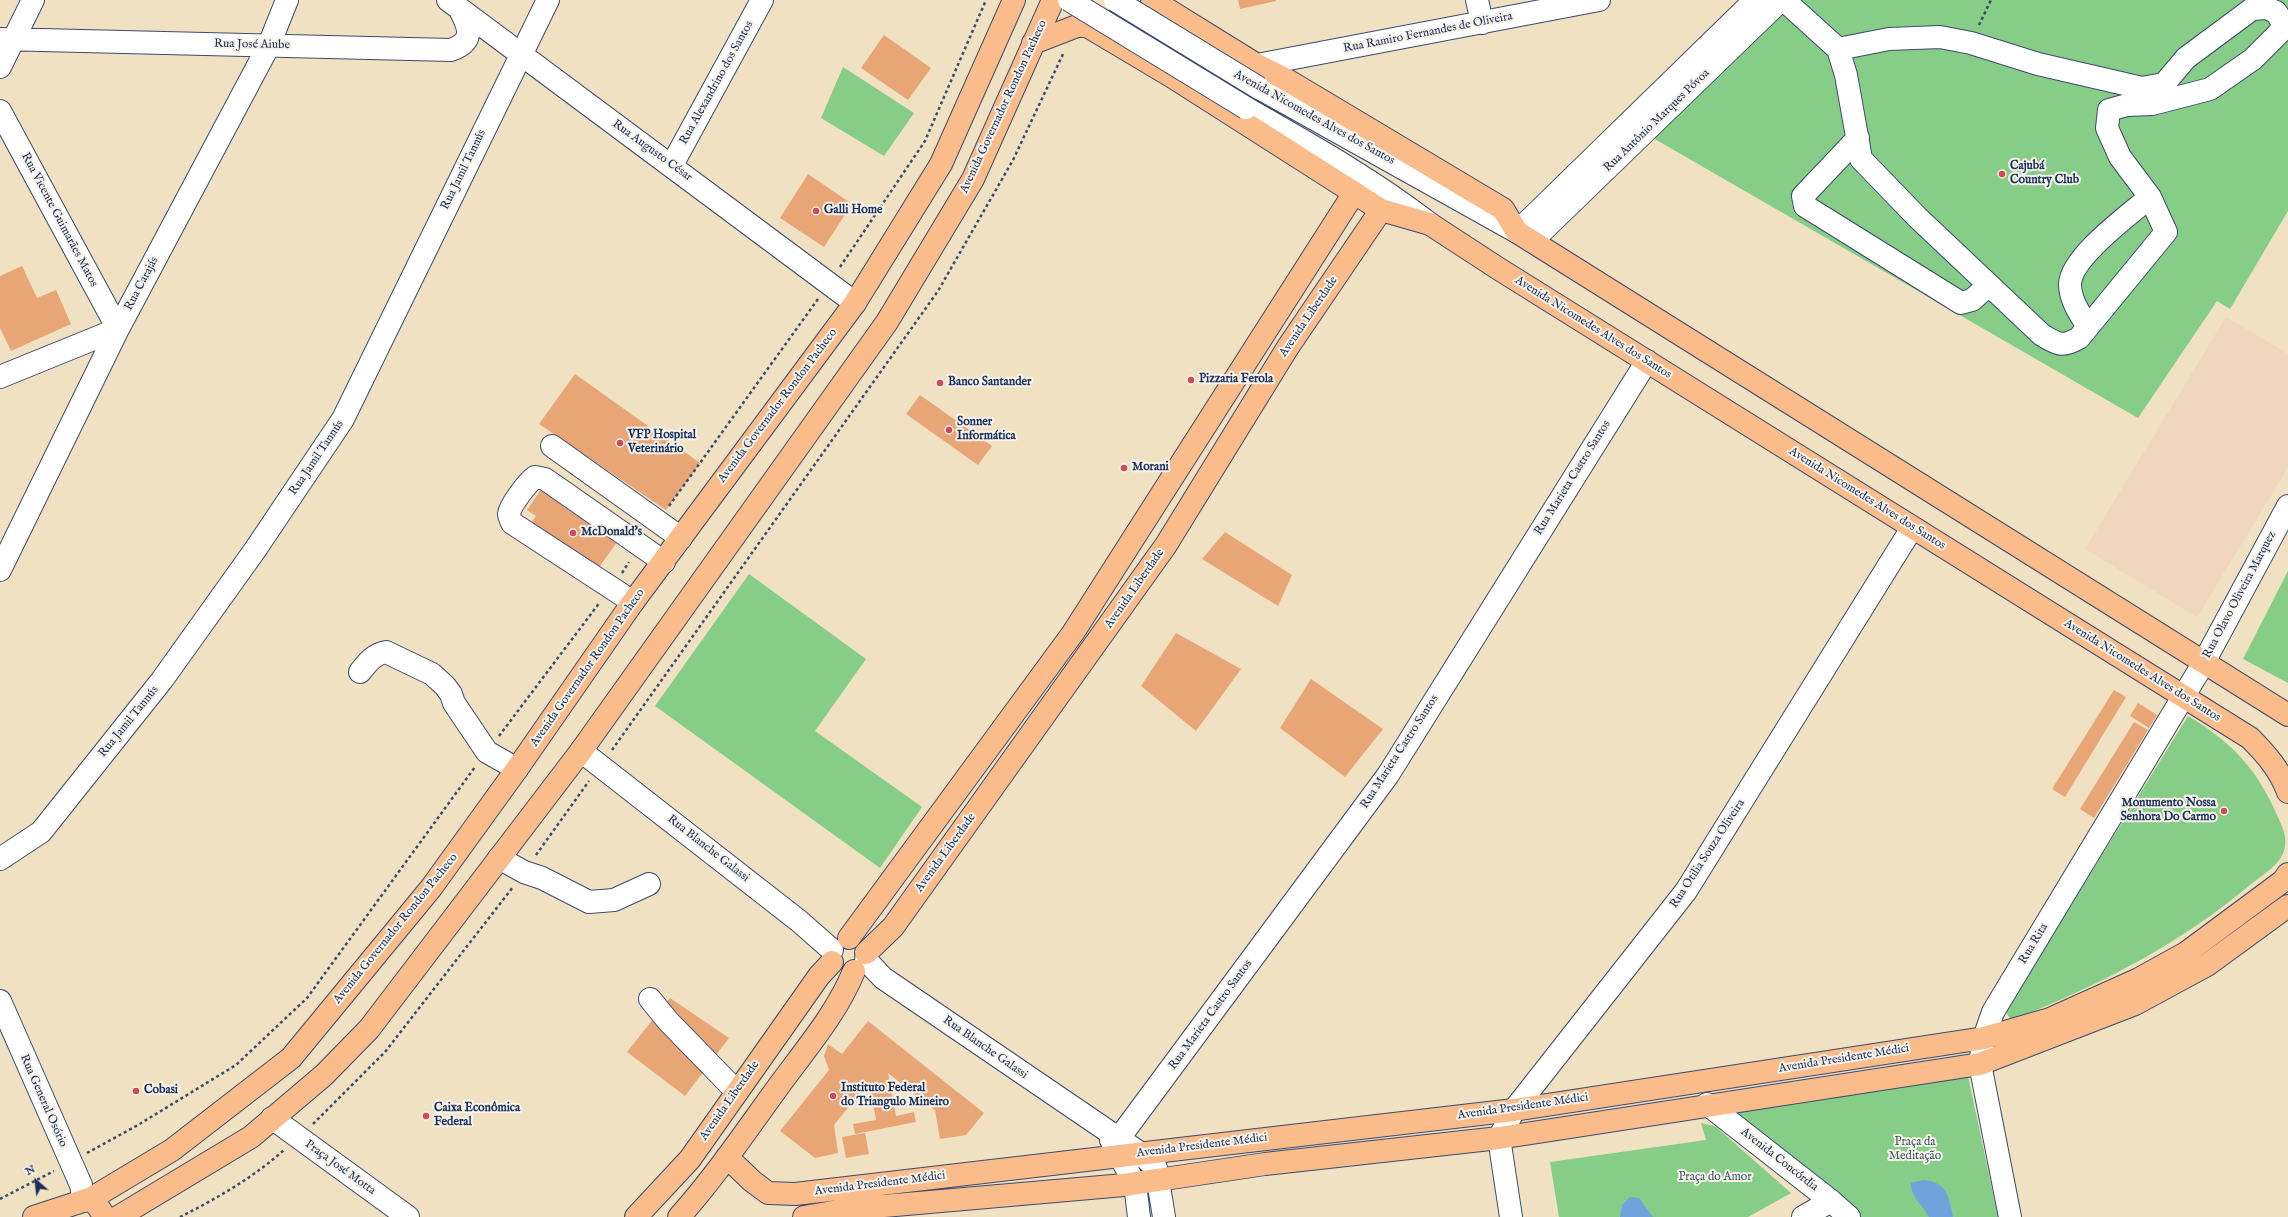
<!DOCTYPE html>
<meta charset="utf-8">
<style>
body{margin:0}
#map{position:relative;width:2288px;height:1217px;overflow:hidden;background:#f0e1c2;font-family:"IM FELL English",serif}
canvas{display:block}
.north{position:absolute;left:16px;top:1161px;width:40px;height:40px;-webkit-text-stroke:3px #f7f3e8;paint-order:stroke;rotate:332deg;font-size:11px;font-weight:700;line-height:16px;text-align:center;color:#1b2f5e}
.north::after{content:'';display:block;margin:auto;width:14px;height:18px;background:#1b2f5e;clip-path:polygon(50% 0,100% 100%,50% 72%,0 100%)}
</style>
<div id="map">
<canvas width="2288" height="1217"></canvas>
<div class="north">N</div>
</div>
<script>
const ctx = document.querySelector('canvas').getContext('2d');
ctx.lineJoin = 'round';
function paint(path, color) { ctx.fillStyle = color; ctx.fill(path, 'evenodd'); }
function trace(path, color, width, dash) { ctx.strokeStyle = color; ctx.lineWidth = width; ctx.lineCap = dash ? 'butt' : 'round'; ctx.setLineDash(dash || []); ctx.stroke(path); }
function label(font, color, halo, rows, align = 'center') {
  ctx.font = font + ' "IM FELL English",serif'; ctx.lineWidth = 4; ctx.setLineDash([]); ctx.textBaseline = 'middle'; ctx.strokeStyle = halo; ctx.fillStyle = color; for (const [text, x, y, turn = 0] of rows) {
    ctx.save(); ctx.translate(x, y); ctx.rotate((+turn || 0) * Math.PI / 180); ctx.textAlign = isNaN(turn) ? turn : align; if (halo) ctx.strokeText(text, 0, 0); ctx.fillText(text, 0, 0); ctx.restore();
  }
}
const built = new Path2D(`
 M 2226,317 L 2288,354 L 2288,468 L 2197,617 L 2085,549 Z`);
const green = new Path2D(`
 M 1795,0 L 2288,0 L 2288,211 L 2230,309 L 2217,301 L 2138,418 L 1653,138 Z
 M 843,67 L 914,113 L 884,156 L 821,118 Z
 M 2288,571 L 2288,683 L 2243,659 Z
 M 749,574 L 866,659 L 815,731 L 922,807 L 880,868 L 655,706 Z
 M 2188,716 C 2233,743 2257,769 2278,817 C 2283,829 2288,838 2284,851 C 2279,866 2262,875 2250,885 C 2180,944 2098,986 2012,1020 L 2008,1016 L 2006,1010 Z
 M 1968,1076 L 1998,1217 L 1861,1217 L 1838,1196 L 1722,1107 Z
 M 1701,1123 L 1715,1126 L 1791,1193 L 1748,1217 L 1559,1217 L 1550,1162 L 1706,1140 Z`);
const water = new Path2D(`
 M 1923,1180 C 1947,1182 1949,1196 1953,1217 L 1929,1217 C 1923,1204 1911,1199 1911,1183 Z
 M 1630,1197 L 1639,1198 L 1653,1217 L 1620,1217 L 1622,1205 Z`);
const building = new Path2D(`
 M 1238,0 L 1276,0 L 1276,1 L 1240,9 Z
 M 884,35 L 931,68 L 908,100 L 861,68 Z
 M 808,174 L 852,204 L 824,247 L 780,218 Z
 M 22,266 L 37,298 L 56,290 L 71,324 L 11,351 L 0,328 L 0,276 Z
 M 575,374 L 700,463 L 666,510 L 539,424 Z
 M 920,395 L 992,446 L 978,465 L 906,414 Z
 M 544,485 L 568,501 L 564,507 L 617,542 L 597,570 L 530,524 L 536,516 L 527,510 Z
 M 1225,532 L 1292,575 L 1278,606 L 1202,559 Z
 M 1176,633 L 1241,669 L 1196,731 L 1141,686 Z
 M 1311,679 L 1383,729 L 1345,777 L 1280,728 Z
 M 2114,690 L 2126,697 L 2065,797 L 2052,789 Z
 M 2138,703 L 2157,715 L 2149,728 L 2130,716 Z
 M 2134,722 L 2148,730 L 2094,818 L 2080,809 Z
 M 670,998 L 729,1038 L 685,1096 L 627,1052 Z
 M 868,1021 L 984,1113 L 966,1135 L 940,1139 L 935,1110 L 888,1073 L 896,1116 L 914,1112 L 916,1122 L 855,1134 L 853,1124 L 876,1120 L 869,1082 L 834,1125 L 838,1153 L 815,1158 L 780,1131 L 829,1070 L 824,1056 L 828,1044 L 842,1054 Z
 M 865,1133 L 869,1154 L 846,1158 L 842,1137 Z`);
const path = new Path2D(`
 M 1979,25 L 1991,0
 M 840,267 L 925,141 L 986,0
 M 669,506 L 818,299
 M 622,573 L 629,562
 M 499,736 L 600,602
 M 612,750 L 938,291 L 1013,160 L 1064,52
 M 536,855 L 589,781
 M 313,1124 L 385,1052 L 513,887
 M 87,1153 L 138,1125 L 236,1065 L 307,998 L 475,767
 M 0,1199 L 54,1171
 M 180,1217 C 216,1199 254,1177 284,1150`);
const minor = new Path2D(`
 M 448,0 L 855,303
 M 1477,0 L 1482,23
 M 1784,0 L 1838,49 L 1846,75 L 1861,159 L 1917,217 L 2042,335 C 2058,344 2061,348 2079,338 L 2166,232 L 2150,197 L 2120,157 L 2107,128 L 2109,110 L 2127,105 L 2152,104 L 2210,89 L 2253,59 L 2280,32 L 2283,23 L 2276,12 L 2266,8 L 2252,9 L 2186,58 L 2164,84 L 2142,88 L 2038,64 L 1971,43 L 1940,37 L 1889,39 L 1838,49
 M 0,39 L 451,50 C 476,41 469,27 459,8
 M 1257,65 L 1599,0
 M 0,67 L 33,0
 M 1259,88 L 1517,232 L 1755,0
 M 1246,108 C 1309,144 1372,179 1430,224
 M 0,111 L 118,329 L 0,377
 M 1858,138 L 1803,196 L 1805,206 L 1961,303 L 1972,300 L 1989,285
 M 672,165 L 762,0
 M 1532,241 L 1781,0
 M 2088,327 C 2080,314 2070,300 2070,284 C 2071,257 2129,215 2150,197
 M 552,446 L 681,538
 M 0,570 L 118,329 L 269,45 L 287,0
 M 633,602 L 512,523 C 511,520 509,517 509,514 C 510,505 528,482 535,477 L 545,479 L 664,562
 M 360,672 C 368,662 374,654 386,652 L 432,674 L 445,686 L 451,694 L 454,703 L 487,752 L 517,769
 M 581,751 L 799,921 L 832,950
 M 499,858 L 524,872 L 542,878 L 589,902 L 614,900 L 649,884
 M 0,859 L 41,832 L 162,680 L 255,550 L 343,419 L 548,0
 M 866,960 L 883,978 L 1140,1153 L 1156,1168 L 1164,1217
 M 650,999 L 668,1021 L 737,1092
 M 0,1001 L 81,1185 L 84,1201
 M 1707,1104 L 1831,1201 L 1849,1217
 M 272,1118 L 408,1217
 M 1111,1140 L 1135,1184 L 1139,1217
 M 1114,1145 L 1388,775 L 1647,361
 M 1511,1217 L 1499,1138 L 1514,1110 L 1686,891 L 1912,528
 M 1803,1217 L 1831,1201
 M 2010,1217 L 1980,1064 L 1984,1038 L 1993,1012 L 2203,664 L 2288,506`);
const major = new Path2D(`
 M 1152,0 L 1257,65 L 1287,80 L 1503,209 L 1517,232 L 2288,715
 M 1033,43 L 1077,26 L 1087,26 L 1171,76 L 1381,210 L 1430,224 L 1499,269 L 2250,738 C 2266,754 2280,770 2288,792
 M 849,938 L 1073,633 L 1354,193
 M 866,953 L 893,927 L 1166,545 L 1288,347 L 1381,210
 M 727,1157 L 752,1181 L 768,1193 L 795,1194 L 1514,1110 L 1984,1038 L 2050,1019 L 2139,979 L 2186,953 L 2283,881 L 2288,874
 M 92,1198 L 105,1217
 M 34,1217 L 92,1198 L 172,1150 L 291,1058 L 431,888 L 517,769 L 633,602 L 855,303 L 941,164 L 1014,0
 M 118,1217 L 251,1137 L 324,1075 L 369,1029 L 581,751 L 887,322 L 973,179 L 1053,0
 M 636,1217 L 690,1159 L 819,976 L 832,962
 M 679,1217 C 715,1177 746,1131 778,1087 C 805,1050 837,1013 854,971
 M 804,1217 L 850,1209 L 1124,1185 L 1265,1164 L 1499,1138 L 1980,1064 L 2135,1004 L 2207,965 L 2288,906`);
const minorBridge = new Path2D(`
 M 1069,0 L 1246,108
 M 1115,0 L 1259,88`);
const markers = [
 [2002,174,4,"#d1495b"],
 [816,211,4,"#d1495b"],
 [1191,380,4,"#d1495b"],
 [940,383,4,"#d1495b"],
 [949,430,4,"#d1495b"],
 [620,443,4,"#d1495b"],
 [1124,468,4,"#d1495b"],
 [573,533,4,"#d1495b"],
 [2224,811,4,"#d1495b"],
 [136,1091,4,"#d1495b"],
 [833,1096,4,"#d1495b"],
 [426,1116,4,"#d1495b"]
];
const streetNames = [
 ["Rua Ramiro Fernandes de Oliveira",1428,33,-11],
 ["Rua José Aiube",252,45,1],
 ["Rua Alexandrino dos Santos",717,83,-61],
 ["Avenida Governador Rondon Pacheco",1004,107,-65],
 ["Avenida Nicomedes Alves dos Santos",1314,118,29],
 ["Rua Antônio Marques Póvoa",1657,121,-44],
 ["Rua Augusto César",652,151,36],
 ["Rua Jamil Tannús",464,170,-64],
 ["Rua Vicente Guimarães Matos",59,220,62],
 ["Rua Carajás",142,284,-62],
 ["Avenida Liberdade",1309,317,-56],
 ["Avenida Nicomedes Alves dos Santos",1593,328,32],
 ["Avenida Governador Rondon Pacheco",778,406,-53],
 ["Rua Jamil Tannús",317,458,-56],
 ["Rua Marieta Castro Santos",1573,478,-58],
 ["Avenida Nicomedes Alves dos Santos",1867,499,32],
 ["Avenida Liberdade",1135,589,-55],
 ["Rua Olavo Oliveira Marquez",2240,595,-62],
 ["Avenida Governador Rondon Pacheco",588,668,-55],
 ["Avenida Nicomedes Alves dos Santos",2142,671,32],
 ["Rua Jamil Tannús",129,722,-51],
 ["Rua Marieta Castro Santos",1400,752,-57],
 ["Rua Blanche Galassi",708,849,38],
 ["Avenida Liberdade",946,853,-54],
 ["Rua Otilia Souza Oliveira",1708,854,-57],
 ["Avenida Governador Rondon Pacheco",396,929,-51],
 ["Rua Rita",2034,944,-59],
 ["Rua Marieta Castro Santos",1211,1015,-54],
 ["Rua Blanche Galassi",985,1048,35],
 ["Avenida Presidente Médici",1844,1059,-9],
 ["Rua General Osório",43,1101,66],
 ["Avenida Liberdade",730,1101,-55],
 ["Avenida Presidente Médici",1523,1107,-8],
 ["Avenida Presidente Médici",1202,1146,-7],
 ["Avenida Concórdia",1779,1160,38],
 ["Praça José Motta",340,1168,36],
 ["Avenida Presidente Médici",880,1184,-7]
];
const poiNames = [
 ["Cajubá",2010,167],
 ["Country Club",2010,181],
 ["Galli Home",824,211],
 ["Pizzaria Ferola",1199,380],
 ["Banco Santander",948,383],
 ["Sonner",957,423],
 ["Informática",957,437],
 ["VFP Hospital",628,436],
 ["Veterinário",628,450],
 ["Morani",1132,468],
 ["McDonald's",581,533],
 ["Monumento Nossa",2216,804,"right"],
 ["Senhora Do Carmo",2216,818,"right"],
 ["Instituto Federal",841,1089],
 ["do Triangulo Mineiro",841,1103],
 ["Cobasi",144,1091],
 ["Caixa Econômica",434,1109],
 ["Federal",434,1123]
];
const parkNames = [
 ["Praça da",1915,1143],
 ["Meditação",1915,1157],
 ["Praça do Amor",1715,1178]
];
paint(built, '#efd6bc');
paint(green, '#86cd88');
paint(water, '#72a2dc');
paint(building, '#e8a677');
trace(minor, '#3b4a6d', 24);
trace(major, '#3b4a6d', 24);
trace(path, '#3b4a6d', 2.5, [3, 3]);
trace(minor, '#fff', 22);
trace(major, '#f9bc8a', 22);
trace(minorBridge, '#3b4a6d', 24, []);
trace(minorBridge, '#fff', 22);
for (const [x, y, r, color] of markers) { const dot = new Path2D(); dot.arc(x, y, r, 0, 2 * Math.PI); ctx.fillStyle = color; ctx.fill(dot); trace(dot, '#f7f3e8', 1.5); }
label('12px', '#1b2f5e', '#f7f3e8', streetNames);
label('bold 12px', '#1b2f5e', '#f7f3e8', poiNames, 'left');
label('12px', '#365668', '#f7f3e8', parkNames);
</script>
